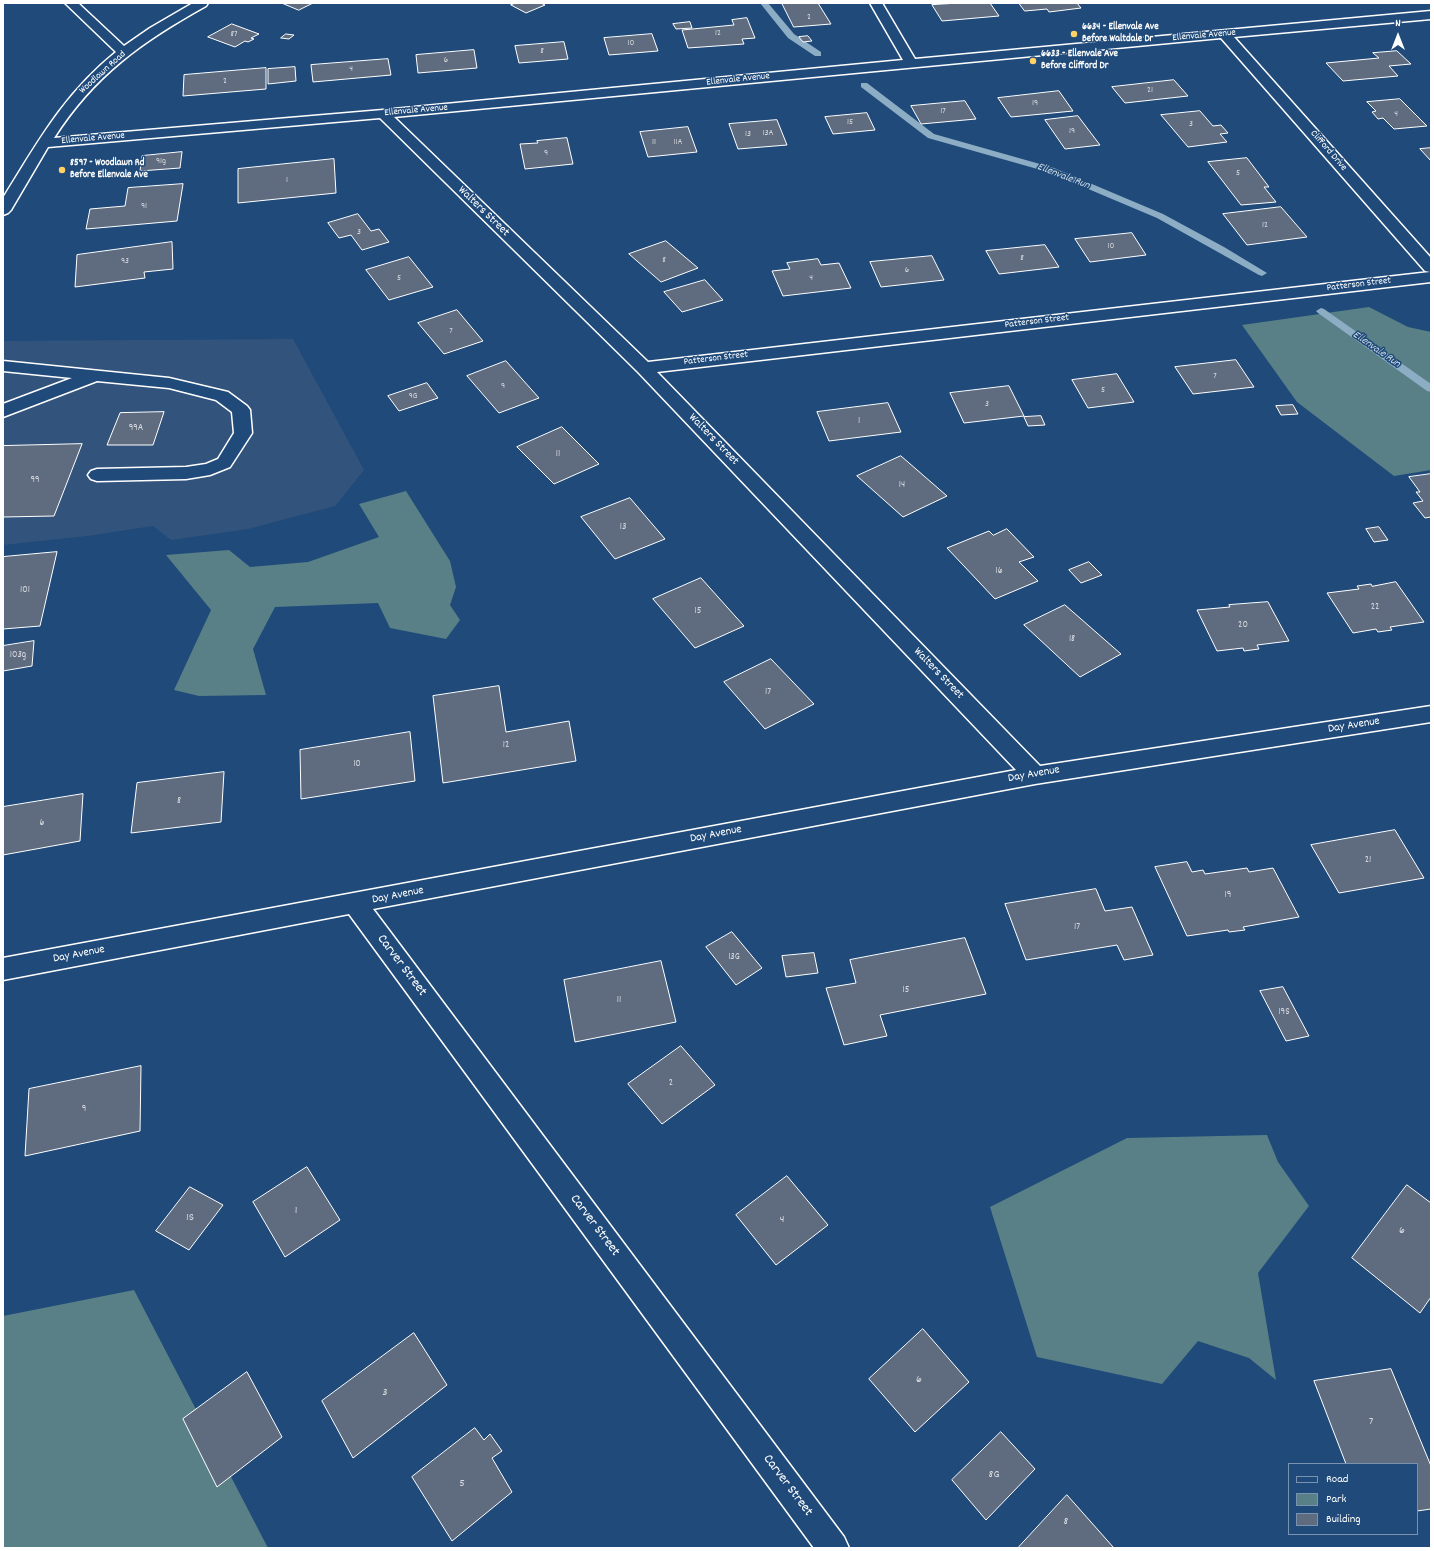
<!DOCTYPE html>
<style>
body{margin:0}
#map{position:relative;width:1434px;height:1551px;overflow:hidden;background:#1f4a7a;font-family:Dekko,sans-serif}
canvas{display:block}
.frame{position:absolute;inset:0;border:4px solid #fff;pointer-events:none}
.legend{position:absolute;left:1288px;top:1463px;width:130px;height:72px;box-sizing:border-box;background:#1f4a7a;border:1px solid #7992af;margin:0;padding:5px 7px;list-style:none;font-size:12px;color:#fff}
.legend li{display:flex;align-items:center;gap:8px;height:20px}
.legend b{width:20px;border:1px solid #7992af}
.north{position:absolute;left:1378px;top:16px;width:40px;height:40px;-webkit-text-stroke:3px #1f4a7a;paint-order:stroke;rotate:0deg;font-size:11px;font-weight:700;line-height:16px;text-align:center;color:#fff}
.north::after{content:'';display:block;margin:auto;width:14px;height:18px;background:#fff;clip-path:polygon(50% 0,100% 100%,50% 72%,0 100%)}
</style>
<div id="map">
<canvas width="1434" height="1551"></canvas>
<div class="frame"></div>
<ul class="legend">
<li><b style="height:5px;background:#1f4a7a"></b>Road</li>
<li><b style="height:11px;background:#588086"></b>Park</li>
<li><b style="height:11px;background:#5f6c7f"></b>Building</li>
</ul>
<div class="north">N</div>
</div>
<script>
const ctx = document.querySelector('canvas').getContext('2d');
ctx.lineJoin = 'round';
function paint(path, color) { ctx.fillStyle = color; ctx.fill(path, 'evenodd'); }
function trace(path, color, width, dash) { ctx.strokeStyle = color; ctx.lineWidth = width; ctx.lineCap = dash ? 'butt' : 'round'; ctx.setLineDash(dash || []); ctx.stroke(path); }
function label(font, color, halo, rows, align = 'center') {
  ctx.font = font + ' Dekko,sans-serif'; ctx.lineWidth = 3; ctx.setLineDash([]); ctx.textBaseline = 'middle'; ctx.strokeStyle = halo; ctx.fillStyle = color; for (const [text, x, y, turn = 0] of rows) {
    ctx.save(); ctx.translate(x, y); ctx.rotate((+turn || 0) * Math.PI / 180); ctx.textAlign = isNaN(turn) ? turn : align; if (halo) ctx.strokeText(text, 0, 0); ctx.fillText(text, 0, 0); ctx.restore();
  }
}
const built = new Path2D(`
 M 293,339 L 364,470 L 335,506 L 248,529 L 171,540 L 153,526 L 87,536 L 3,545 L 3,341 Z`);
const green = new Path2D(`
 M 1369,307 L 1408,327 L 1431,332 L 1431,470 L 1394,476 L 1297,402 L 1242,325 Z
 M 406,491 L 450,561 L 456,587 L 450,605 L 460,620 L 446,639 L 390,628 L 378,603 L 275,607 L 253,649 L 266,695 L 199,696 L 174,690 L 211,610 L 166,555 L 229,550 L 250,567 L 308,562 L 379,537 L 359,504 Z
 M 1267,1135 L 1278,1162 L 1309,1206 L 1258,1273 L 1276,1380 L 1249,1358 L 1198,1341 L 1162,1384 L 1037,1357 L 990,1207 L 1127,1138 Z
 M 134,1290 L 268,1548 L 3,1548 L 3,1316 Z`);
const stream = new Path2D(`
 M 760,3 L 768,3 L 794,34 L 821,52 L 821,56 L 815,56 L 788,38 Z
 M 861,83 L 867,83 L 934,134 L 1054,168 L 1163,214 L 1224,247 L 1267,273 L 1262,276 L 1259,275 L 1157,218 L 1048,172 L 928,138 L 861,87 Z
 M 1321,308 L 1324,309 L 1431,384 L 1431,392 L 1427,391 L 1318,313 L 1316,311 Z`);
const building = new Path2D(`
 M 282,3 L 313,3 L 299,10 Z
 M 516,3 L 541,3 L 545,5 L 526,13 L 511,5 Z
 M 782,3 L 818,3 L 831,24 L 794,27 Z
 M 959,3 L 990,3 L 999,16 L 942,21 L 932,5 Z
 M 1019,3 L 1077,3 L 1081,8 L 1049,12 L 1047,9 L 1025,11 Z
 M 747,18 L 755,38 L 742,39 L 744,44 L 688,48 L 682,30 L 734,25 L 732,20 Z
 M 690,22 L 692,28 L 676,29 L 673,24 Z
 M 232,24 L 259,34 L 251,38 L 254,39 L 248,42 L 245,41 L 235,47 L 208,37 Z
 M 286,34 L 294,35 L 289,39 L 281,38 Z
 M 652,34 L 658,51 L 609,55 L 604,38 Z
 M 808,36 L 812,41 L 803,42 L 799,37 Z
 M 564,42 L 568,59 L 519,63 L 515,46 Z
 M 474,50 L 477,68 L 418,73 L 416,55 Z
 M 1397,51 L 1411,64 L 1389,66 L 1398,76 L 1343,81 L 1326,63 L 1379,58 L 1373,53 Z
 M 388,59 L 391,75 L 313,82 L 311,65 Z
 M 295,67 L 296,81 L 268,84 L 268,69 Z
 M 266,68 L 266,89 L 183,96 L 184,75 Z
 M 1174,80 L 1188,96 L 1125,103 L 1112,87 Z
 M 1059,91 L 1073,111 L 1011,117 L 998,98 Z
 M 1400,99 L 1427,126 L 1394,129 L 1383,118 L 1378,119 L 1372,112 L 1376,111 L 1367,102 Z
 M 965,101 L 976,119 L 921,124 L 911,106 Z
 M 1200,111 L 1213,126 L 1221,125 L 1228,133 L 1220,134 L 1227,142 L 1188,147 L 1161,115 Z
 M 867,113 L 875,130 L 833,134 L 825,117 Z
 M 1078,116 L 1100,145 L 1065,149 L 1045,120 Z
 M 777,120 L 787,145 L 738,149 L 729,124 Z
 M 688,127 L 697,152 L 648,157 L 640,132 Z
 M 567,138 L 573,164 L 525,169 L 520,144 L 538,143 L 537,141 Z
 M 1431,148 L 1431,161 L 1420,149 Z
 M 182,152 L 180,168 L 140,171 L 142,156 Z
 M 1247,158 L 1269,187 L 1264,187 L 1276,202 L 1241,205 L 1208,162 Z
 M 334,159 L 336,193 L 238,203 L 238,169 Z
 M 183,184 L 177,221 L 86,229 L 90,209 L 125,206 L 128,188 Z
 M 1281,207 L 1307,237 L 1247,245 L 1223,214 Z
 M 358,214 L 371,231 L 379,229 L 389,242 L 362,250 L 351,235 L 339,238 L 328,223 Z
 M 1132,233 L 1146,255 L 1090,262 L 1075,239 Z
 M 666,241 L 698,268 L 661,282 L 629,254 Z
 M 172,242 L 173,269 L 144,272 L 145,278 L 75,287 L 77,255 Z
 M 1045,245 L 1059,267 L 999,274 L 986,251 Z
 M 932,256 L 944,280 L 881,287 L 870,262 Z
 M 409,257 L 433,287 L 389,300 L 366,270 Z
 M 818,259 L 821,265 L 839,263 L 851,288 L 783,296 L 772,271 L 790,269 L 787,263 Z
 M 705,280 L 723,300 L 682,312 L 664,292 Z
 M 457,310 L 483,341 L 444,354 L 418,323 Z
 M 1236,360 L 1254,387 L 1193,394 L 1175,367 Z
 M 506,361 L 539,398 L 499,413 L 467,376 Z
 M 1117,374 L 1134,402 L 1088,408 L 1072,380 Z
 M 427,383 L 438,398 L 399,411 L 388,396 Z
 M 1009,386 L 1024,416 L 964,423 L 950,393 Z
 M 888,403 L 901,432 L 829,441 L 817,412 Z
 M 1293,405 L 1298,414 L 1281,415 L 1276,406 Z
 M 164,412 L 153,445 L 107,445 L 120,413 Z
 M 1041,416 L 1045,425 L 1028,426 L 1024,417 Z
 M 562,427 L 599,464 L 554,484 L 517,447 Z
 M 82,444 L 54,516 L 3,517 L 3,446 Z
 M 901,456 L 947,496 L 903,517 L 857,476 Z
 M 1431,474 L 1431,517 L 1425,518 L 1413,503 L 1423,501 L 1416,492 L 1420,492 L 1409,477 Z
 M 630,498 L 665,539 L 615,559 L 581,517 Z
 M 1379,527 L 1388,540 L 1374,542 L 1366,529 Z
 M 1007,529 L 1034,557 L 1019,562 L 1038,581 L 995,599 L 947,548 L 989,531 L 993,535 Z
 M 57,552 L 40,626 L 3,629 L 3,557 Z
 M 1089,562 L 1102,575 L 1081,583 L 1069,570 Z
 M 701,578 L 744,626 L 695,648 L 653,599 Z
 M 1396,582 L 1424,622 L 1390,627 L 1392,630 L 1378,632 L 1376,629 L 1353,633 L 1327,593 L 1359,589 L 1357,586 L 1371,584 L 1372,586 Z
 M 1268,602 L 1289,641 L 1257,645 L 1259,649 L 1244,651 L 1243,648 L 1217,651 L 1197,610 L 1230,607 L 1229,605 Z
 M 1065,605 L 1121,654 L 1080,677 L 1024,625 Z
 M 34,641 L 32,666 L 3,671 L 3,646 Z
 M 771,659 L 814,704 L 765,729 L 724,682 Z
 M 499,686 L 506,732 L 569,721 L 576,761 L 443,783 L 433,696 Z
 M 410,732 L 415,781 L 301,799 L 300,750 Z
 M 224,772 L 221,822 L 131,833 L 137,783 Z
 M 83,794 L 80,841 L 3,855 L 3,807 Z
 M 1395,830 L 1424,878 L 1339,893 L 1311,845 Z
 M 1187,862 L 1192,872 L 1203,870 L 1205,874 L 1247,868 L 1249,872 L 1273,868 L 1299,917 L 1243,927 L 1245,930 L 1229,932 L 1228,930 L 1187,936 L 1155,867 Z
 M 1096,889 L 1105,911 L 1132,907 L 1153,955 L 1124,960 L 1117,945 L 1026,960 L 1005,904 Z
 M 732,932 L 762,968 L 736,985 L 706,947 Z
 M 965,938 L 986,994 L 880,1015 L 887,1036 L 844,1045 L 826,988 L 856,983 L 850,960 Z
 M 814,953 L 818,973 L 786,977 L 782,956 Z
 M 661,961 L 676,1022 L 575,1042 L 564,980 Z
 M 1283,987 L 1309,1036 L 1286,1041 L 1260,991 Z
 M 681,1046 L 715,1085 L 662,1124 L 628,1084 Z
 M 141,1066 L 140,1131 L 25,1156 L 29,1089 Z
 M 307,1167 L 340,1220 L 285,1257 L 253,1202 Z
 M 787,1176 L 828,1225 L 776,1265 L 736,1215 Z
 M 1407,1185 L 1431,1203 L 1431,1297 L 1420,1313 L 1352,1258 Z
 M 190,1187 L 223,1205 L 189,1250 L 156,1231 Z
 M 923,1329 L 969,1382 L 915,1432 L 869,1379 Z
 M 414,1333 L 447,1385 L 353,1458 L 322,1401 Z
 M 1391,1369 L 1431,1466 L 1431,1509 L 1417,1511 L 1417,1464 L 1346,1464 L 1314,1381 Z
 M 247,1372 L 282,1437 L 217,1487 L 183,1419 Z
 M 475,1428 L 484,1440 L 490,1434 L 502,1451 L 492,1458 L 512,1492 L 452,1541 L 412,1477 Z
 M 1001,1432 L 1035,1469 L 986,1520 L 952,1480 Z
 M 1067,1495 L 1114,1548 L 1018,1548 Z`);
const minor = new Path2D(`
 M 65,3 L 78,3 L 124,46 L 150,28 L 193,3 L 208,3 L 206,6 C 143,41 94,75 54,138 L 383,110 L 903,60 L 870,3 L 882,3 L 915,59 L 1431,11 L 1431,19 L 1234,37 L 1431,258 L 1431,282 L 657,372 L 1040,766 L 1431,706 L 1431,722 L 1035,784 L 373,909 L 844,1537 L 849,1548 L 814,1548 L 349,914 L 3,980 L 3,958 L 1016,770 L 638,372 L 380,118 L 48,147 L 11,210 L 8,213 L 3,215 L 3,198 C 38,142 63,95 116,52 ZM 1221,38 L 1425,271 L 1430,272 L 648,362 L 394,117 Z
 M 3,361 L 169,378 L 228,392 L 247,406 L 250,410 L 252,433 L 230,467 L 210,475 L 186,479 L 97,481 L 91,479 L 88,475 L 91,471 L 97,469 L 186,467 L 206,464 L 218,459 L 234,433 L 232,412 L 216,400 L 169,388 L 97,381 L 3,417 L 3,404 L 72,378 L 3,371 Z`);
const markers = [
 [1074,34,4,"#ffd166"],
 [1033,61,4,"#ffd166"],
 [62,170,4,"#ffd166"]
];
const farNumbernames = [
 ["2",809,18],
 ["12",718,34],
 ["87",234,35],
 ["10",631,44],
 ["8",542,52],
 ["6",446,61],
 ["4",351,70],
 ["2",225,82],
 ["21",1150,91],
 ["19",1035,104],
 ["17",943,112],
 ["4",1396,115],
 ["15",850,123],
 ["3",1191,125],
 ["19",1072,132],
 ["13A",768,134],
 ["13",748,135],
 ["11",654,143],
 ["11A",678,143],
 ["9",546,154],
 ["91g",161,162],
 ["5",1238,174],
 ["1",287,181],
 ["91",144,207],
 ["12",1265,226],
 ["3",359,233],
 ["10",1111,247],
 ["8",1022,259],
 ["8",664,261],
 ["93",125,262],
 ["6",907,271],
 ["5",399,279],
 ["4",811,279],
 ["7",451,332],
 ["7",1215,377],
 ["9",503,387],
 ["5",1103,391],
 ["9G",413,397],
 ["3",987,405]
];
const farPoinames = [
 ["6634 - Ellenvale Ave",1082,28],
 ["Before Waltdale Dr",1082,40],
 ["6633 - Ellenvale Ave",1041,55],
 ["Before Clifford Dr",1041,67],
 ["8597 - Woodlawn Rd",70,164],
 ["Before Ellenvale Ave",70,176]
];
const farStreetnames = [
 ["Ellenvale Avenue",1204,36,-5],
 ["Woodlawn Road",103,73,-42],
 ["Ellenvale Avenue",738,80,-6],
 ["Ellenvale Avenue",416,111,-5],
 ["Ellenvale Avenue",93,139,-5],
 ["Clifford Drive",1328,151,49],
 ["Patterson Street",1359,285,-7],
 ["Patterson Street",1037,322,-7],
 ["Patterson Street",716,359,-7]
];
const numberNames = [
 ["1",859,422],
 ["99A",136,429],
 ["11",558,455],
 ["99",35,481],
 ["14",902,486],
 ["13",623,528],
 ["16",999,572],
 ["101",25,591],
 ["22",1375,608],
 ["15",698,612],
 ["20",1243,626],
 ["18",1072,640],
 ["103g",18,656],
 ["17",768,693],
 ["12",506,746],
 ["10",357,765],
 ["8",179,802],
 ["6",42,824],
 ["21",1368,861],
 ["19",1228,896],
 ["17",1077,928],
 ["13G",734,958],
 ["15",906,991],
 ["11",619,1001],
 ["19S",1284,1013],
 ["2",671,1084],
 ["9",84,1110]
];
const farWaternames = [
 ["Ellenvale Run",1063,177,21],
 ["Ellenvale Run",1376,350,35]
];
const streetNames = [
 ["Walters Street",483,212,44],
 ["Walters Street",713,440,46],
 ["Walters Street",938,674,46],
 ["Day Avenue",1354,726,-9],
 ["Day Avenue",1034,775,-10],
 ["Day Avenue",716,835,-11],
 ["Day Avenue",398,896,-11],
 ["Day Avenue",79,955,-11]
];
const nearNumbernames = [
 ["1",296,1211],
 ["1S",190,1218],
 ["4",782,1220],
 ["6",1402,1231],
 ["6",919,1380],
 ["3",385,1393],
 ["7",1371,1422],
 ["8G",994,1475],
 ["5",462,1484],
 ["8",1066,1522]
];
const nearStreetnames = [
 ["Carver Street",401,966,53],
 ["Carver Street",594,1226,53],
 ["Carver Street",787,1486,53]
];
paint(built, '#32547c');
paint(green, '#588086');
paint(stream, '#8cadc4');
paint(building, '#5f6c7f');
trace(building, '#fff', 1);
trace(minor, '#fff', 3);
paint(minor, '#1f4a7a');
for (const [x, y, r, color] of markers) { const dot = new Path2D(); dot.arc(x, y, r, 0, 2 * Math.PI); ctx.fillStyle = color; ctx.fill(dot); trace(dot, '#1f4a7a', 1.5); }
label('9px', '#d7dadf', null, farNumbernames);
label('bold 10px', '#fff', '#1f4a7a', farPoinames, 'left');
label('10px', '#fff', '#1f4a7a', farStreetnames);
label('10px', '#d7dadf', null, numberNames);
label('italic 11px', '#cfdde6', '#1f4a7a', farWaternames);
label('12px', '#fff', '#1f4a7a', streetNames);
label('12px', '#d7dadf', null, nearNumbernames);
label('14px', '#fff', '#1f4a7a', nearStreetnames);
</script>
